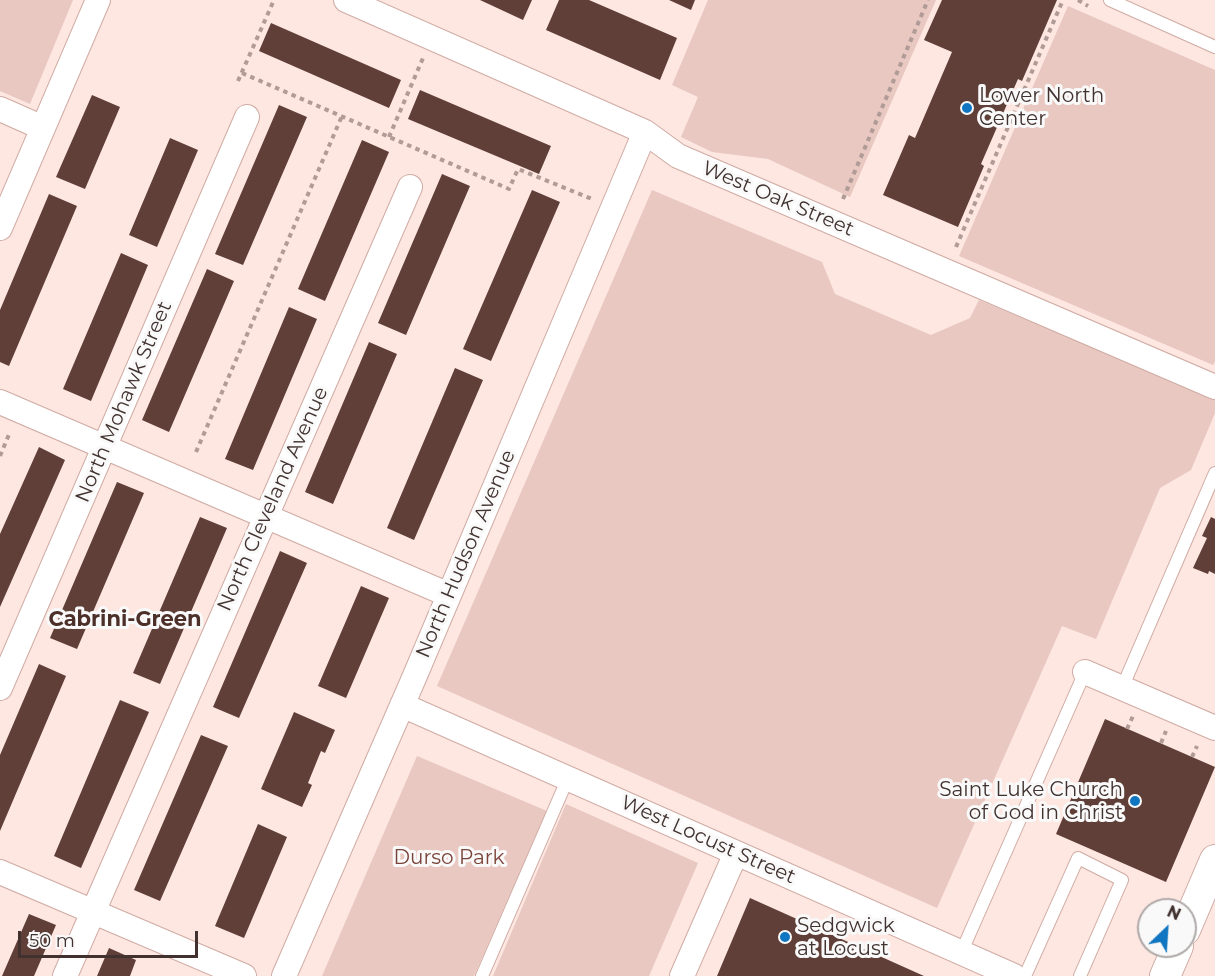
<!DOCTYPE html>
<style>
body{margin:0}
#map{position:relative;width:1215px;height:976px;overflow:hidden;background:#fee6e1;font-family:Montserrat,sans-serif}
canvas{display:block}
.north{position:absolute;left:1137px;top:898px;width:60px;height:60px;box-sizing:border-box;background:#f9f9f9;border:2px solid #afa9a8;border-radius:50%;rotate:25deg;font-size:16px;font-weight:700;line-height:24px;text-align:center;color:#41322f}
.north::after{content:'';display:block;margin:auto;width:21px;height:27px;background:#1176c1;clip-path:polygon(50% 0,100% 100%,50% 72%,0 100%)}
.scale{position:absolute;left:18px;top:931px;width:180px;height:27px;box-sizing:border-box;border:3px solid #41322f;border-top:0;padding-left:8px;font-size:18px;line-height:21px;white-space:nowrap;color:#41322f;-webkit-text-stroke:4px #f9f9f9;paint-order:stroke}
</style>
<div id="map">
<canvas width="1215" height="976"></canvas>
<div class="north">N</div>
<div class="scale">50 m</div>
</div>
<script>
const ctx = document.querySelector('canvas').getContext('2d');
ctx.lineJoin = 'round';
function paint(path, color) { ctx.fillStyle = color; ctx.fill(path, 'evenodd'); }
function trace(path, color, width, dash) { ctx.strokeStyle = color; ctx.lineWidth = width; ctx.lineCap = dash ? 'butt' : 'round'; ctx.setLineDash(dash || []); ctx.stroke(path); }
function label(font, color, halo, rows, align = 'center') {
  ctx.font = font + ' Montserrat,sans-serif'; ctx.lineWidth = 6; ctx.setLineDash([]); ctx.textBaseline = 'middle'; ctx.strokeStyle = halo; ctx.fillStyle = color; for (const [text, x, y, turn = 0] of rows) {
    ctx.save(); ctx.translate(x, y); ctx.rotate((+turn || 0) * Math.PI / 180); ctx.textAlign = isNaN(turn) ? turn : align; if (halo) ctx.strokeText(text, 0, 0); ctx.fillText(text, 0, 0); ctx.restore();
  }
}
const green = new Path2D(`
 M 0,0 L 73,0 L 30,104 L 0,91 Z
 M 708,0 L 936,0 L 850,197 L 768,159 L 712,152 L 681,137 L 698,97 L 672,85 Z
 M 1068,6 L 1215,70 L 1215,361 L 1213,365 L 959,256 Z
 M 652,190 L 822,262 L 835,294 L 931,335 L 970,318 L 979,300 L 1215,399 L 1215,413 L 1191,470 L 1160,488 L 1096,639 L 1062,626 L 937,908 L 437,686 Z
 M 417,756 L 547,811 L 474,976 L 322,976 Z
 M 566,804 L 698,863 L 649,976 L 493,976 Z`);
const building = new Path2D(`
 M 480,0 L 532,0 L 523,20 Z
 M 559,0 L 589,0 L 677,38 L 660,80 L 546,30 Z
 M 669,0 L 695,0 L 691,10 Z
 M 942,0 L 1057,0 L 1022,81 L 1018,79 L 981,164 L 984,166 L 958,227 L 883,195 L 909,135 L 915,138 L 952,52 L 924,40 Z
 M 271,23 L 401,80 L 389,108 L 259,51 Z
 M 420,90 L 551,146 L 539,174 L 408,119 Z
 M 92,95 L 120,107 L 85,189 L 56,177 Z
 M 279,105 L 307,117 L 243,265 L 215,254 Z
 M 170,138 L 198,150 L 157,247 L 129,235 Z
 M 362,140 L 389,152 L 325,301 L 298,289 Z
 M 442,174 L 470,186 L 406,335 L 378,323 Z
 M 532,190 L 560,202 L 491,361 L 463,349 Z
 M 49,194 L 77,206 L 9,366 L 0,362 L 0,310 Z
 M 121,253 L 148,265 L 91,401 L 63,389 Z
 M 207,269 L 234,281 L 169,432 L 142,420 Z
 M 289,307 L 317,319 L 253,470 L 225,459 Z
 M 369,342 L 397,354 L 333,504 L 305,492 Z
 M 455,368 L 483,380 L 414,540 L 387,528 Z
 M 39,447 L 65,460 L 0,607 L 0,534 Z
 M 117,482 L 144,493 L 77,649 L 50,638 Z
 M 200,517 L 227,528 L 160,684 L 133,673 Z
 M 1211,517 L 1215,519 L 1215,574 L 1209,571 L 1208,574 L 1193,568 L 1207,538 L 1202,536 Z
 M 280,551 L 307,563 L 239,718 L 213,707 Z
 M 361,586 L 389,598 L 346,698 L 318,686 Z
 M 39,664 L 66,676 L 0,831 L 0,755 Z
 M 120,700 L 149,712 L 81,868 L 54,856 Z
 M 294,712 L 335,730 L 325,753 L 321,751 L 308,783 L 312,785 L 302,807 L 261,789 Z
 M 1105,719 L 1215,767 L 1166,882 L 1056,834 Z
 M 201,735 L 228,746 L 160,901 L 134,890 Z
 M 258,824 L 287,837 L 244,938 L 215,926 Z
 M 750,898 L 924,976 L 717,976 Z
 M 29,914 L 56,925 L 34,976 L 2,976 Z
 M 109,948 L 136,960 L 130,976 L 97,976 Z`);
const path = new Path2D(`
 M 1078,0 L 1088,6
 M 242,73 L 509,189 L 518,169 L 592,199
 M 238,81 L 274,0
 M 389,137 L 423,58
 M 843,199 L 928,0
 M 956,247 L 1063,0
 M 196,452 L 342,116
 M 0,456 L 10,432
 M 1127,729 L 1133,716
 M 1161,743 L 1166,731
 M 1192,757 L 1197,746`);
const service = new Path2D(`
 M 1110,0 L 1215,47
 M 1122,688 L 1215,473
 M 961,953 L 1085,672
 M 482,976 L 568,778
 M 1025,976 L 1078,858 L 1122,880 L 1080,976`);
const minor = new Path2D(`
 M 346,0 L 645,132 L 678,156 L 1215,387
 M 0,109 L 43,128
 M 0,228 L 98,0
 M 0,402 L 449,595
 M 1085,672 L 1215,728
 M 0,688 L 247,117
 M 402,705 L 1014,976
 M 0,872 L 244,976
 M 65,976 L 410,187
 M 284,976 L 414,678 L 645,132
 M 682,976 L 736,853`);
const tertiary = new Path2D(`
 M 1185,930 L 1215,860
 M 1165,976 L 1178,946`);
const markers = [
 [967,108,6,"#1176c1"],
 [1135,801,6,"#1176c1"],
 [785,937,6,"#1176c1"]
];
const poiNames = [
 ["Lower North",979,96],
 ["Center",979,119],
 ["Saint Luke Church",1123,790,"right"],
 ["of God in Christ",1123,813,"right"],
 ["Sedgwick",797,926],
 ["at Locust",797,949]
];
const streetNames = [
 ["West Oak Street",778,199,23],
 ["North Mohawk Street",124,402,-67],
 ["North Cleveland Avenue",273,499,-66],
 ["North Hudson Avenue",466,554,-67],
 ["West Locust Street",708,840,24]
];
const parkNames = [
 ["Durso Park",449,858]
];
const neighbourhoodNames = [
 ["Cabrini-Green",125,620]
];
paint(green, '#e8c8c1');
paint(building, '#5f3f38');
trace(service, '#cfaba3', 14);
trace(minor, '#cfaba3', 26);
trace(tertiary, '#cfaba3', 32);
trace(path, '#b09b97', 4, [4.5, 4.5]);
trace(service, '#fff', 12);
trace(minor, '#fff', 24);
trace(tertiary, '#fff', 30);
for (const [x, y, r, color] of markers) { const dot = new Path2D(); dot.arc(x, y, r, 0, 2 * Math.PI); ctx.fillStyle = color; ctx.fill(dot); trace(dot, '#f9f9f9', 2); }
label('20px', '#41322f', '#f9f9f9', poiNames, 'left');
label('20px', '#41322f', '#f9f9f9', streetNames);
label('20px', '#7b443a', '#f9f9f9', parkNames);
label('bold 21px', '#4c2f29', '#f9f9f9', neighbourhoodNames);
</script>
